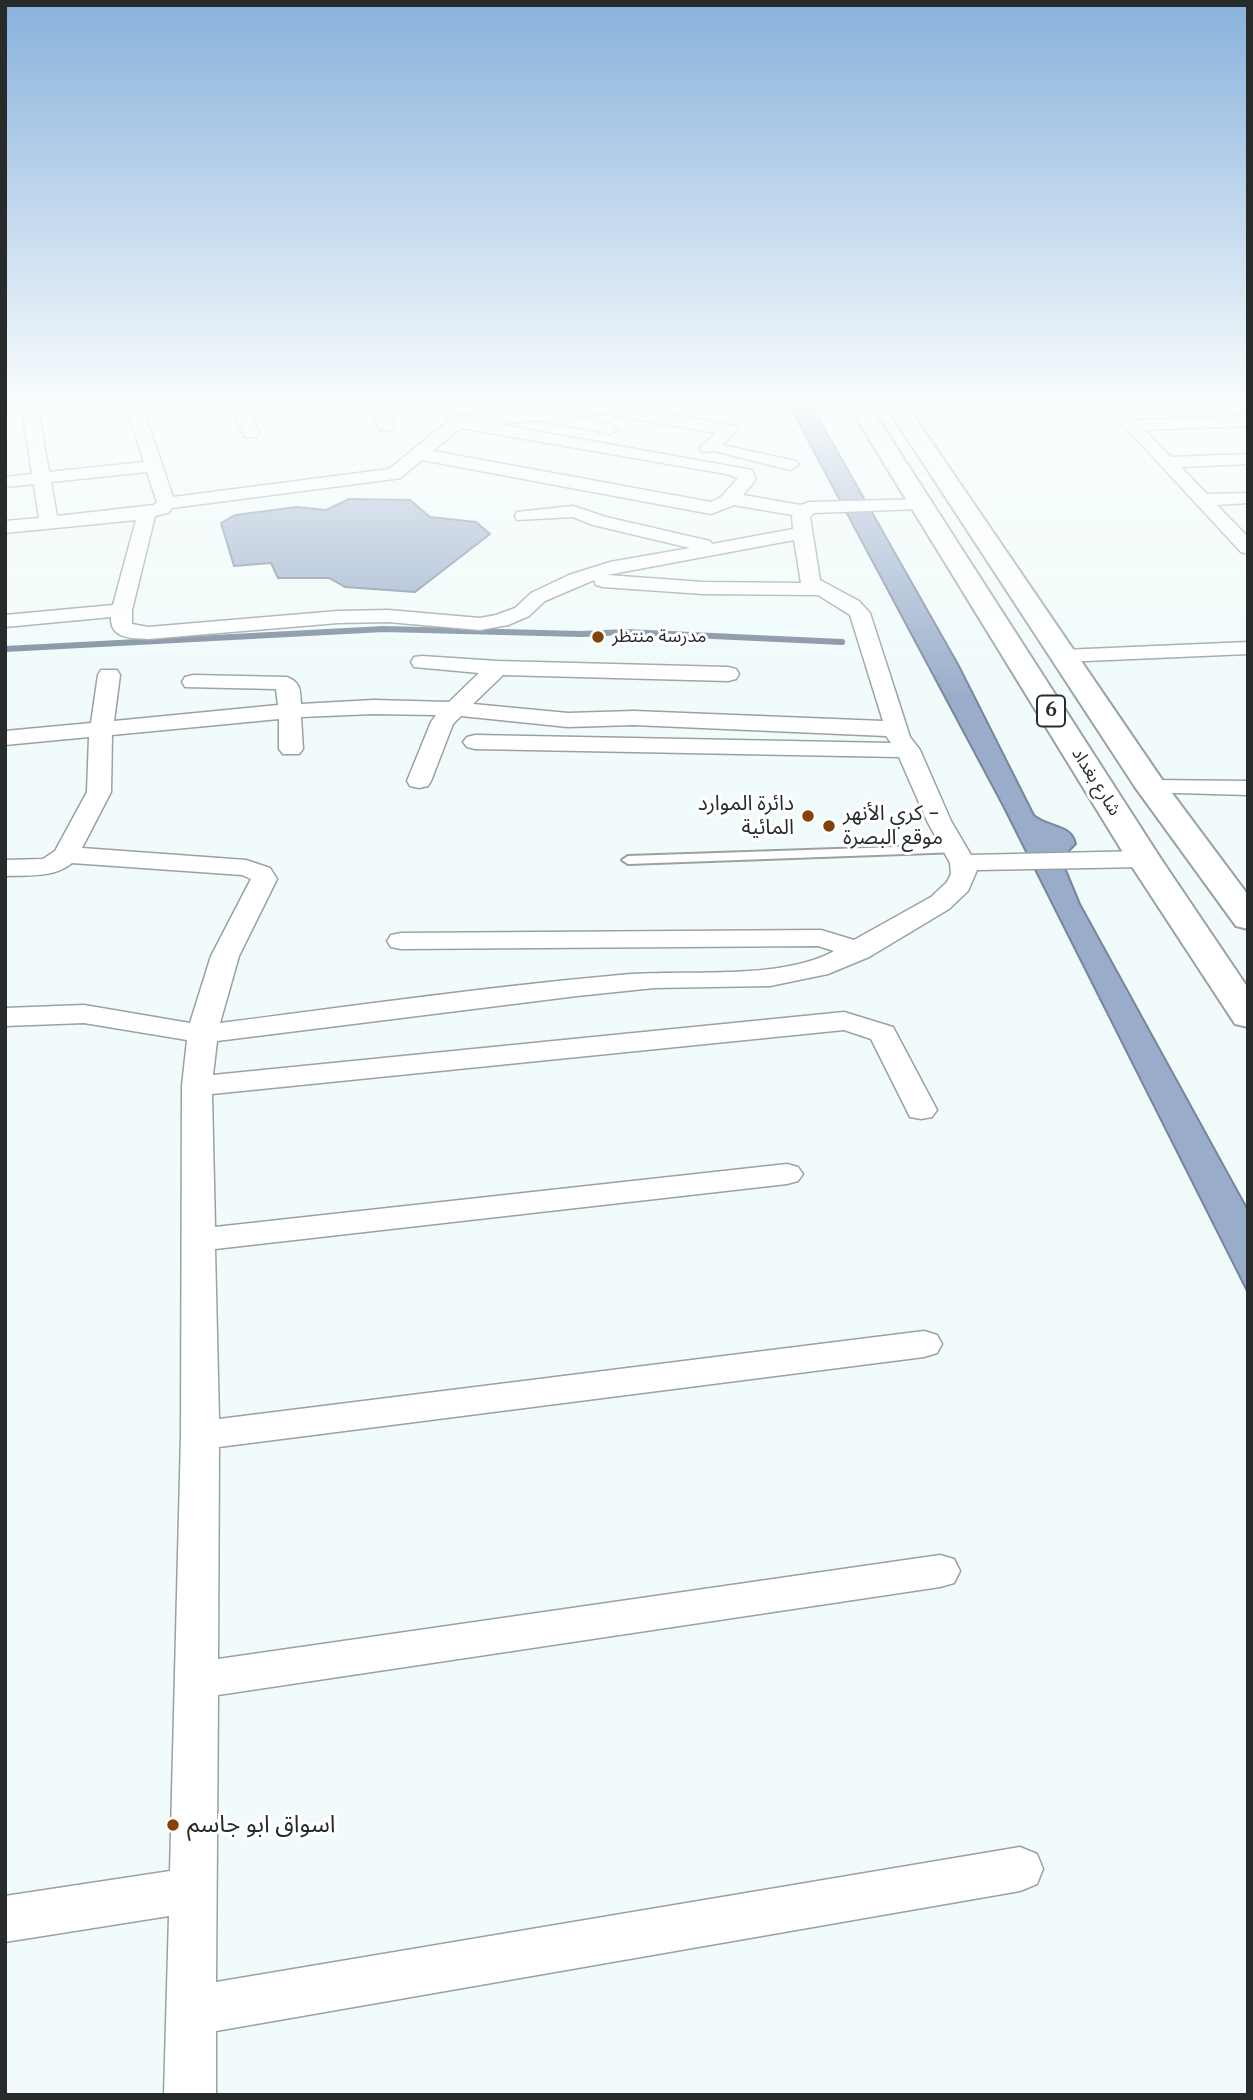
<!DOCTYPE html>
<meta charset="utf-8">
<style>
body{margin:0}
#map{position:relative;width:1253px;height:2100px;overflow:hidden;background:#f1fbfb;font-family:Merriweather,serif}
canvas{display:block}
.frame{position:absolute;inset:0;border:7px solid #272b2b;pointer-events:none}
</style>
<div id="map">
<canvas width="1253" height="2100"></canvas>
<div class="frame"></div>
</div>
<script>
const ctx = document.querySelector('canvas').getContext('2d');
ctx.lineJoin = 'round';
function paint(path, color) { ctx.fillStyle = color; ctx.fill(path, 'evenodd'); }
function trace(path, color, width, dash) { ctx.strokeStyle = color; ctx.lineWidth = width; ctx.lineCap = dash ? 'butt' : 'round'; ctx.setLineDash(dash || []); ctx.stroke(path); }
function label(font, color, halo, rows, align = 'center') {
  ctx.font = font + ' Merriweather,"Noto Sans Arabic",serif'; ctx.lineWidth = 6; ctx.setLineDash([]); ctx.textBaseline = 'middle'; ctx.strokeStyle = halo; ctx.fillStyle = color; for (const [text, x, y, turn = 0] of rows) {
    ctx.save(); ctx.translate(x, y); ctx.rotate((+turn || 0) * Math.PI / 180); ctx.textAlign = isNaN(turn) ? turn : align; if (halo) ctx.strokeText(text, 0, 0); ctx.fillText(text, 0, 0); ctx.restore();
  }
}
const water = new Path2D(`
 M 788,403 L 810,403 L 959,666 L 1034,815 C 1047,827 1072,823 1076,844 L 1068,852 L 1063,863 L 1080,904 L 1248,1210 L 1248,1293 L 1003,806 Z
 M 349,499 L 410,500 L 430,517 L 476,522 L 490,534 L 415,592 L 345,587 L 329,578 L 278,578 L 271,563 L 234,566 L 221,523 L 235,515 L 297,507 L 326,510 Z`);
const stream = new Path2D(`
 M 5,649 L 384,629 L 581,634 L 627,632 L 842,642`);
const lane = new Path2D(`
 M 955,845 L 959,846 L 961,849 L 959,852 L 628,864 L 622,860 L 628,856 Z`);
const street = new Path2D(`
 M 21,403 L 37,403 L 49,472 L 144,462 L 125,403 L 141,403 L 173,497 L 389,469 L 452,418 L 458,417 L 752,470 L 756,479 L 743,495 L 801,505 L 809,502 L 926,499 L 929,503 L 926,507 L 920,509 L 814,513 L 810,517 L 820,580 L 859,601 L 870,613 L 910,737 L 920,750 L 951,821 L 971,855 L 1144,851 L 1153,854 L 1157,859 L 1153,864 L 1144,867 L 977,870 L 968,891 L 949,909 L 869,957 L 828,974 L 770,986 L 654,988 L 577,996 L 217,1041 L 213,1075 L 844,1012 L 893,1027 L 937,1110 L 932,1117 L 921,1119 L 910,1117 L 871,1039 L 844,1030 L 212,1094 L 215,1227 L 787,1164 L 798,1167 L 803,1174 L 798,1181 L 787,1184 L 215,1249 L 219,1419 L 924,1331 L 937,1335 L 942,1344 L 937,1353 L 924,1357 L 219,1447 L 218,1659 L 940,1555 L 954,1559 L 960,1571 L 954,1583 L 940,1587 L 218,1695 L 216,1982 L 1020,1847 L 1037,1854 L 1043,1869 L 1037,1884 L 1020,1891 L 216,2031 L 216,2095 L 164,2095 L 169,1916 L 5,1942 L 5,1896 L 170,1871 L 181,1435 L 182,1086 L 187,1040 L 84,1023 L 5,1026 L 5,1008 L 84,1005 L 190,1023 L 211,956 L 251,879 L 242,875 L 72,863 C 54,878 28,875 5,876 L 5,860 L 43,859 L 55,851 L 87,792 L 89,737 L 5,745 L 5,731 L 91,723 L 98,675 L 101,670 L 117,670 L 120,675 L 114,721 L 278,705 L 276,689 L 185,687 L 182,682 L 185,677 L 193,675 L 287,677 C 301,683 300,689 301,704 L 373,700 L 449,702 L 479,673 L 414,667 L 411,662 L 414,657 L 422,656 L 497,661 L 728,667 L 736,669 L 739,674 L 736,679 L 728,681 L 503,675 L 473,704 L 568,713 L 634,711 L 883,721 L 850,615 L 818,595 L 703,594 L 603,587 L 596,585 L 594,580 L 545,601 L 529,616 L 508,625 L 480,630 L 388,622 L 338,623 L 148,639 C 131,638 110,639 111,617 L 5,627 L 5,615 L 113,605 L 136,520 L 5,533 L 5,521 L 39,518 L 34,484 L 5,487 L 5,477 L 32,474 ZM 461,428 L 726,474 L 738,478 L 721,497 L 711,502 L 433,451 ZM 422,460 L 711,514 L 734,505 L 792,515 L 793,529 L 712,544 L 710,541 L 606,517 L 573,506 L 517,512 L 515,516 L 517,520 L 573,517 L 593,525 L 690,548 L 610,562 L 569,575 L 531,593 L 515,608 L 496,615 L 480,618 L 388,610 L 338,611 L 148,627 L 132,624 L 132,610 L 155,516 L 168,513 L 172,508 L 394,479 L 400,478 ZM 147,472 L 157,502 L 154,505 L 57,516 L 51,482 ZM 794,540 L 801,583 L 703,582 L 607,575 ZM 373,714 L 436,715 L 431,722 L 407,781 L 410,786 L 419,788 L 428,786 L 431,781 L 453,724 L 461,716 L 568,727 L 634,725 L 886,736 L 891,743 L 475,735 L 467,737 L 463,742 L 467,747 L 475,749 L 899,757 L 927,821 L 950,863 L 951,874 L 947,882 L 931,897 L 854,940 L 821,930 L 401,933 L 391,935 L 387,941 L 391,947 L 401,949 L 818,946 L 834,951 C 780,981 682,969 620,975 C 486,987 353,1006 220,1023 L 239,956 L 277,879 L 270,868 L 246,860 L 82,848 L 111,792 L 112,735 L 279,719 L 279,749 L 283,754 L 299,754 L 303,749 L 301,717 Z
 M 236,403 L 252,403 L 250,412 L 259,433 L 257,437 L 245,437 C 238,426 233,415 236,403 Z
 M 367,403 L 383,403 L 394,426 L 392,430 L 380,430 Z
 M 421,403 L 437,403 L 439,407 L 431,412 L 425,410 Z
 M 586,403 L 604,403 L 736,426 L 738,430 L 722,445 L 796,461 L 799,465 L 790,470 L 714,451 L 702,452 L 699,448 L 716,433 L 600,413 L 594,411 Z
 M 1103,403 L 1120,403 L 1136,420 L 1248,416 L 1248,426 L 1145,430 L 1171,457 L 1248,454 L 1248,464 L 1181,467 L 1207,494 L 1248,493 L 1248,503 L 1217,505 L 1248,537 L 1248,554 L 1241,552 Z
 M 539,410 L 611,424 L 619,429 L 611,434 L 533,419 L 531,415 Z
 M 1248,642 L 1248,654 L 1063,662 L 1055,661 L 1052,656 L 1055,651 L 1063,650 Z
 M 1151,780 L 1248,781 L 1248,795 L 1142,792 L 1139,787 L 1142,782 Z`);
const secondary = new Path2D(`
 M 586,403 L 663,403 L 660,407 L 653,409 L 458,428 L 450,427 L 447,422 L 450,417 L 458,416 Z`);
const highway = new Path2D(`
 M 847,403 L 868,403 L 1161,859 L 1248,988 L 1248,1027 L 1235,1024 L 1127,859 Z
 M 884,403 L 905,403 L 1163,781 L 1248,895 L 1248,929 L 1236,926 L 1135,787 Z`);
const markers = [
 [598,637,7,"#83420c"],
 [808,816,7,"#83420c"],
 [829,826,7,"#83420c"],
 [173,1825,7,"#83420c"]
];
const farPoinames = [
 ["مدرسة منتظر",612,637]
];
const farStreetnames = [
 ["شارع بغداد",1096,782,58]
];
const shields = [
 [1051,711,28]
];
const shieldNames = [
 ["6",1051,711]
];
const poiNames = [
 ["دائرة الموارد",794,804],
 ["المائية",794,828],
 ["كري الأنهر -",843,814,"left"],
 ["موقع البصرة",843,838,"left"]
];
const nearPoinames = [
 ["اسواق ابو جاسم",187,1825]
];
paint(water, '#99adca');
trace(water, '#77869a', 2);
trace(stream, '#77869a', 6);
trace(lane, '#99a2a2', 4);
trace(street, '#99a2a2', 3);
trace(secondary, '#99a2a2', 4);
trace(highway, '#99a2a2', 4);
paint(lane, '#fff');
paint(street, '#fff');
paint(secondary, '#fff');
paint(highway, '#fff');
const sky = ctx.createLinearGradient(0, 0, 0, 697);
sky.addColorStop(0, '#88b1dc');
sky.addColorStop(0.58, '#f9fdfd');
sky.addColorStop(1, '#f9fdfd00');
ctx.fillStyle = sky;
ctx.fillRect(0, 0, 1253, 697);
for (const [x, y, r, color] of markers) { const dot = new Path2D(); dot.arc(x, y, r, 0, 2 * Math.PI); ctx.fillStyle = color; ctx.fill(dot); trace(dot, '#fff', 2.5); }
label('18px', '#272b2b', '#fff', farPoinames, 'left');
label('18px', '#272b2b', '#fff', farStreetnames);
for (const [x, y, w] of shields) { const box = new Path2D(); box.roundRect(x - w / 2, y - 15.5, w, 31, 5); ctx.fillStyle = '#fff'; ctx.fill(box); trace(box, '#272b2b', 2); }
label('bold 19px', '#272b2b', null, shieldNames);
label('21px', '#272b2b', '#fff', poiNames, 'right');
label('24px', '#272b2b', '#fff', nearPoinames, 'left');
</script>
